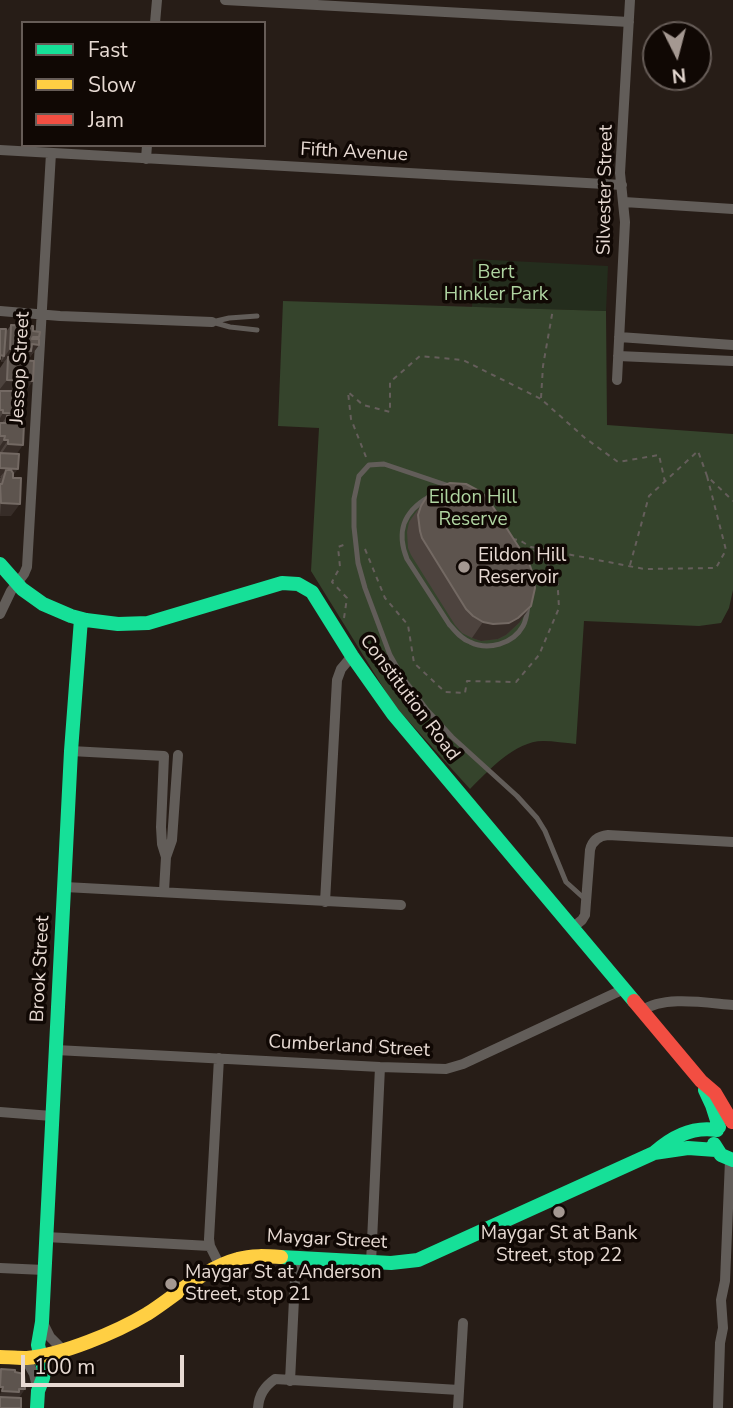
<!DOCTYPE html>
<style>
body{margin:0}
#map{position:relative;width:733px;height:1408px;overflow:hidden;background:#271d17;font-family:"Nunito Sans",sans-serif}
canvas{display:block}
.legend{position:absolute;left:21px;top:21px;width:245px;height:126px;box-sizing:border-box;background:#100804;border:2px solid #665c57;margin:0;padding:9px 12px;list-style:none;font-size:21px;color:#e7dad3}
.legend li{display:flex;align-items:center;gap:14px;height:35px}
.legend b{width:35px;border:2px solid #665c57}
.north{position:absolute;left:642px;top:21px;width:70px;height:70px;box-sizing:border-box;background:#100804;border:2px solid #665c57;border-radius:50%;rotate:174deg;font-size:19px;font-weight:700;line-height:28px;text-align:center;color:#e7dad3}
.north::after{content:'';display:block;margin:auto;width:24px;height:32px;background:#a49891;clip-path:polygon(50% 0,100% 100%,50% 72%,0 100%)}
.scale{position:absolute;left:21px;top:1355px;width:163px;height:32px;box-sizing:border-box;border:4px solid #e7dad3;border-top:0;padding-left:9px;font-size:21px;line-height:24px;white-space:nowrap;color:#e7dad3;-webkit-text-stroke:5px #100804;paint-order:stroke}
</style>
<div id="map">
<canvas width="733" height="1408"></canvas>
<ul class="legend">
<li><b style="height:9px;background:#16e098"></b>Fast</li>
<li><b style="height:9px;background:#ffcf43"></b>Slow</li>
<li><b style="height:9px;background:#f24e42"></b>Jam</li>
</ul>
<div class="north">N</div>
<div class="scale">100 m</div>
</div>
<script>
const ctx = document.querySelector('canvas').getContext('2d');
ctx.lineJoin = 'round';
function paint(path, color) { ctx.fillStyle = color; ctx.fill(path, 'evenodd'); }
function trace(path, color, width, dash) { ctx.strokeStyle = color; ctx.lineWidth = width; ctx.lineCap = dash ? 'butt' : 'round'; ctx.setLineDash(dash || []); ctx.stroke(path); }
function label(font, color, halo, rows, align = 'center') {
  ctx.font = font + ' "Nunito Sans",sans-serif'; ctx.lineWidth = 7; ctx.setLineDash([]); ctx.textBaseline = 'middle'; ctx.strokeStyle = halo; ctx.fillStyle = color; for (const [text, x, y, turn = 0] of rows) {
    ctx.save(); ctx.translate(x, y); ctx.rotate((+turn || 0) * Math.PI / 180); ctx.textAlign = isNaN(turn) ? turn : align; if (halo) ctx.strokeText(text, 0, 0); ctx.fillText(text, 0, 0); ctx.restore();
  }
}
const green = new Path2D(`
 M 473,259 L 608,266 L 606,311 L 472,307 Z`);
const forest = new Path2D(`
 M 283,301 L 606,311 L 607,425 L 733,434 L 733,590 L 729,608 L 721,623 L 699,626 L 584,621 L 576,744 C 565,743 554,741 543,741 C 515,741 488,771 470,789 L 394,705 L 311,571 L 319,428 L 278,426 Z`);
const path = new Path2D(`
 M 541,398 L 543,366 L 553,309
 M 366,457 L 351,419 L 348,392 L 363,405 L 390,412 L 390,382 L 420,356 L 463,360 L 541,399 L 585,438 L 618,462 L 659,455 L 665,482
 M 512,539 L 519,540 L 531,547 L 644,569 L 716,568 L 726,550 L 707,476
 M 365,549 L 385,598 L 408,625 L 414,663 L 445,692 L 465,693 L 467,681 L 516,682 L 539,655 L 559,608 L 557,574 L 531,547
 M 630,565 L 649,496 L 698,451 L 707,476 L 733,501
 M 344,618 L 347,598 L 332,582 L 340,567 L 338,547 L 346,544`);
const lane = new Path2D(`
 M 257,330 L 230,327 L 212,322 L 229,318 L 257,316
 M 452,487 L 384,464 L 369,465 L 359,476 L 354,499 L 354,527 L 358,563 L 365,588 L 390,655 L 403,678 L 427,710 L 452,737 L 517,796 L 537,818 L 545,831 L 566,882 L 586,900
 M 429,497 C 403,512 396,532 407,559 L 449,624 C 455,631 461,639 470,642 C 488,651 513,644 523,626 C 527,619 527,612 528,604`);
const street = new Path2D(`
 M 225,0 L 629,22
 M 155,23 L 157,0
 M 0,150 L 622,185
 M 146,159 L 147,145
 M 624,202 L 733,209
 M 0,311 L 60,316 L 212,322
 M 619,337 L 733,345
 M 618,356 L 733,361
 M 617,380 L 625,222 L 620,173 L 630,0
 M 0,614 L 11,591 L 24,574 L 27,567 L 51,153
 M 71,751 L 164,756 L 161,827 L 162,844 L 166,857 L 164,891
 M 166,857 L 172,840 L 178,755
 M 65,887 L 401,905
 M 325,902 L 337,680 L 341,669 L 352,656
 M 572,928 L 582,920 L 585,915 L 590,850 C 592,841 598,836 608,835 L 733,842
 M 642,1011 C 663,995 707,1003 733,1005
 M 56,1050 L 380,1067 L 446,1069 L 463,1064 L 624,989
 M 219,1058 L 209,1239 L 210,1246 L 219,1264
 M 0,1112 L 52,1116
 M 46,1237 L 210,1246
 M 371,1263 L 380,1067
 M 0,1268 L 44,1270
 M 43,1323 L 50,1337 L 63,1350
 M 25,1358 L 34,1374 L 38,1391
 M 290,1381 L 296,1258
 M 258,1408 C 259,1395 264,1387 275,1379 L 459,1390
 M 458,1408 L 463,1323
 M 718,1408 L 720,1343 L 723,1328 L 721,1300 L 725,1281 L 730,1160`);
const fast = new Path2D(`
 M 0,564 L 22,589 L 43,604 L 71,616 L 86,620 L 118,624 L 148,623 L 282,583 L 298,584 L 312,592 L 352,656 L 393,714 L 634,1001
 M 705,1090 L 712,1105 L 719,1127
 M 714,1144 L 721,1155 L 733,1160
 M 655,1152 C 673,1136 693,1126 717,1130
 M 281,1257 L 391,1263 L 418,1260 L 654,1153 L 688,1148 L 716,1150
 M 37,1408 L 38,1391 L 43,1378 L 44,1370 L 38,1345 L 42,1322 L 71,751 L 81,619`);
const slow = new Path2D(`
 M 0,1357 C 9,1357 18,1358 27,1358 C 62,1355 117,1332 147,1314 C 177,1295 204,1268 238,1259 C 251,1255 267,1256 281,1257`);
const jam = new Path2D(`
 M 634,1001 L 701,1081 L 715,1093 L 732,1122`);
const wall = new Path2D(`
 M 11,325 L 33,331 L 38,339 L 39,345 L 30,357 L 27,357 L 24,361 L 24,394 L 23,394 L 24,414 L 17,424 L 16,454 L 13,475 L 11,516 L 0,516 L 0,478 L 1,477 L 0,477 L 0,368 L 4,362 L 1,362 L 5,333 Z
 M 426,498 L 519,623 L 506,635 L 498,639 L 481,641 L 472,638 L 462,633 L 455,625 L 411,555 L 408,548 L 407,532 L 409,522 Z`);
const shadedWall = new Path2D(`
 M 33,337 L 39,337 L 34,344 L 39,345 L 30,357 L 27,357 L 22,363 L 8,357 L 4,362 L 1,362 L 10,349 Z
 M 7,380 L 33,381 L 24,394 L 0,392 L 0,389 Z
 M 3,413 L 24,414 L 15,427 L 6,423 L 7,416 L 0,426 L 0,418 Z
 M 4,440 L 8,440 L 0,452 L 0,446 Z
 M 8,444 L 23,445 L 14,458 L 0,456 Z
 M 0,468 L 18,469 L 12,477 L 6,470 L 0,477 Z
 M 1,503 L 20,504 L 11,516 L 0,516 Z
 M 531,606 L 519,623 L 506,635 L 498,639 L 481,641 L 472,638 L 483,622 Z
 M 19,1389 L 25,1389 L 19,1398 L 0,1400 L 0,1394 L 2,1391 Z`);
const building = new Path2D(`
 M 11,325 L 33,326 L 33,331 L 40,332 L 39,337 L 33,337 L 32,339 L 39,339 L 39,345 L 32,344 L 31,351 L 10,349 Z
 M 0,329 L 6,329 L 4,356 L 0,355 L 0,359 Z
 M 8,357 L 19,358 L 19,360 L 34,361 L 33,381 L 7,380 Z
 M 0,391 L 21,391 L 23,393 L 24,414 L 3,413 L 3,410 L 0,410 Z
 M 7,416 L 16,417 L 16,424 L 24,424 L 23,445 L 8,444 L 8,440 L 4,440 L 5,436 L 0,436 L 0,423 L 6,423 Z
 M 0,453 L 19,454 L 18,469 L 0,468 Z
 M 6,470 L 11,470 L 13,473 L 13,478 L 21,478 L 20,504 L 1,503 L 0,484 L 2,484 Z
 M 450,483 L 466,484 L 481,492 L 488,499 L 529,563 L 534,577 L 535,588 L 531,606 L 518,618 L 509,623 L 493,624 L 483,622 L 473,616 L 466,609 L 422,538 L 420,531 L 418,515 L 421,506 L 426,498 L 432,490 Z
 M 1,1369 L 15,1370 L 15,1372 L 24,1374 L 25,1389 L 19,1389 L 19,1392 L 2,1391 L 3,1387 L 0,1387 Z
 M 0,1397 L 21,1398 L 21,1408 L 0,1408 Z`);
const markers = [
 [464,567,7,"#a49891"],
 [559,1212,7,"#a49891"],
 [171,1284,7,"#a49891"]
];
const streetNames = [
 ["Fifth Avenue",354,153,3],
 ["Silvester Street",606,190,-89],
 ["Jessop Street",21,368,-87],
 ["Constitution Road",409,698,53],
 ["Brook Street",41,969,-87],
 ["Cumberland Street",349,1047,3],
 ["Maygar Street",327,1240,3]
];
const parkNames = [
 ["Bert",496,273],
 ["Hinkler Park",496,295],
 ["Eildon Hill",473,498],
 ["Reserve",473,520]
];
const poiNames = [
 ["Eildon Hill",478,556],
 ["Reservoir",478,578],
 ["Maygar St at Bank",559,1234,"center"],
 ["Street, stop 22",559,1256,"center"],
 ["Maygar St at Anderson",185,1273],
 ["Street, stop 21",185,1295]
];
paint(green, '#242d1d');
paint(forest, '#35442c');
trace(path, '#655e5b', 2, [5, 5]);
trace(lane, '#625d59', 5);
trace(street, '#625d59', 10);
trace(fast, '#16e098', 14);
trace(slow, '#ffcf43', 14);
trace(jam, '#f24e42', 14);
paint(wall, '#4d433e');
paint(shadedWall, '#372d28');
paint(building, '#5d544e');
trace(building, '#736963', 2);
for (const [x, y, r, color] of markers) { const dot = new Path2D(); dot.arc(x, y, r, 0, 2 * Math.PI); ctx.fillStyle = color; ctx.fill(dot); trace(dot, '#100804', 2.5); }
label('19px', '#e7dad3', '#100804', streetNames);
label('19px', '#afd4a1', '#100804', parkNames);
label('19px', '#e7dad3', '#100804', poiNames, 'left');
</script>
